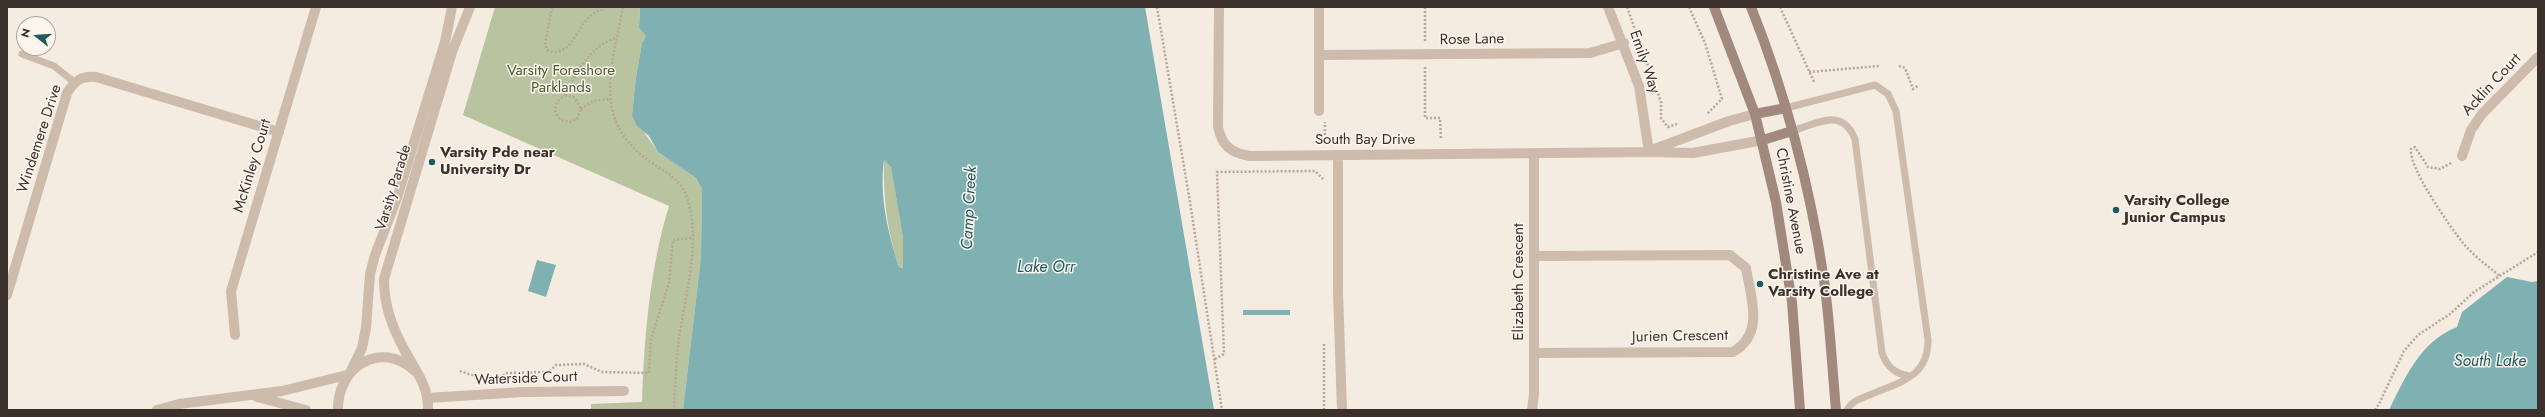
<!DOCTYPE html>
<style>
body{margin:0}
#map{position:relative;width:2545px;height:417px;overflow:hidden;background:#f4ebe1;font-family:Jost,sans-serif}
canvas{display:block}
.frame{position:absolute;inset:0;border:8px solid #3b302b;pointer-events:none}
.north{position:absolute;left:16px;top:16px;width:40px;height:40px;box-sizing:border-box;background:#fbf5ee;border:1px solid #aea6a0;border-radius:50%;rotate:287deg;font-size:11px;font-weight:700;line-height:16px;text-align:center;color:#3b302b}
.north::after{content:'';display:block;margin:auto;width:14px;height:18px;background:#1f5a5e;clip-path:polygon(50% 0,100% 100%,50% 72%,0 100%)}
</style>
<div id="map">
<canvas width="2545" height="417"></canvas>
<div class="frame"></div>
<div class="north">N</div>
</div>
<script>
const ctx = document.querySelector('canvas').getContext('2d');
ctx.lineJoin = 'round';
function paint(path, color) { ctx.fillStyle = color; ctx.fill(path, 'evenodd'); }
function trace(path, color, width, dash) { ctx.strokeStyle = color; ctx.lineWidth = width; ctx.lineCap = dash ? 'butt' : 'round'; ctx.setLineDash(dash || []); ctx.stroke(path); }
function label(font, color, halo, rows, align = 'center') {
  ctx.font = font + ' Jost,sans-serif'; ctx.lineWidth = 3; ctx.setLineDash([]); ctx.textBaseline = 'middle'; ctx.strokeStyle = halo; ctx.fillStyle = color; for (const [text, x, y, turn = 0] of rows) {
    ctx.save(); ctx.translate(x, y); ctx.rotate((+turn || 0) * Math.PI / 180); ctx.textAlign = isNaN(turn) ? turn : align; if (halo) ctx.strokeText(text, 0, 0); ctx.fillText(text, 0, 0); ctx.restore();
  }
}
const green = new Path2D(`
 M 495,7 L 640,7 L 639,28 L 646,36 L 642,43 L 636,77 L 632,115 L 658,152 L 696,178 L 702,189 L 701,257 L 683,410 L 591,410 L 591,404 L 642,402 C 644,338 650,267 669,206 L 463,115 Z
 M 884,160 L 891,166 L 903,238 L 903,268 L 899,267 C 887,230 883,199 884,160 Z`);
const water = new Path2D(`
 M 640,7 L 1145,7 L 1214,410 L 683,410 L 701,257 L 702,189 L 696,178 L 658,152 L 649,136 L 637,126 L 632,115 L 636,77 L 642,43 L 646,36 L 639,28 ZM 884,160 L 891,167 L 903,238 L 903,268 L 899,267 C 888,233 879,196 884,160 Z
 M 537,260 L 556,265 L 546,297 L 528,291 Z
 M 2507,277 L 2532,282 L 2538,281 L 2538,410 L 2389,410 C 2406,376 2420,342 2457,327 L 2462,312 Z
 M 1243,310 L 1290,310 L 1290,315 L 1243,315 Z`);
const path = new Path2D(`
 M 552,7 L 545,45 L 547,50 C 576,62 578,9 605,10
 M 623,7 C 612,67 590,121 652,163 C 673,177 685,182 690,209 C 699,248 685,298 679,338 C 676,362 675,386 674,410
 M 1157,7 L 1190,202 L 1222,410
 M 1425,7 L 1425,42
 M 1627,7 L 1661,102 L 1661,118 L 1668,127 L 1677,124
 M 1689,7 L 1705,43 L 1722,99 L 1707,114
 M 1780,7 L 1814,82
 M 1899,66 L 1905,68 L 1913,89 L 1919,85
 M 1425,67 L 1425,118 L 1440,118 L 1441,139
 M 1809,72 L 1879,66
 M 566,95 C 555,100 551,111 561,120 L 570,122 L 577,119 L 581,109 L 575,98 L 566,95 C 575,72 591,47 615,38
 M 581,109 L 593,101 L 610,99
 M 1325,139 L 1325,122
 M 2451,163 L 2440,169 L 2428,167 L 2415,147 L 2411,149 C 2408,167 2451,228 2463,243 C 2473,255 2487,266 2500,276
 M 1324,344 L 1324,410
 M 1215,359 L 1224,354 L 1217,172 L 1315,171 L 1323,179
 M 460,371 C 474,376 494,383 507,373 L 549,372 L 556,365 L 584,364 L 602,372 L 649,373 L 651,339 L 669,283 L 673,240 L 692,238
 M 2375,410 L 2379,404 L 2404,351 L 2418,335 L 2450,314 L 2474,292 L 2538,252`);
const service = new Path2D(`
 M 22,54 L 54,66 L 74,82
 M 1786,108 L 1875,85 L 1888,94 L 1896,111 L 1928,340 C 1928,379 1898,382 1867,396 C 1859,399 1851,402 1847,410
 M 1792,131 C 1818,123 1842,107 1855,139 L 1882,353 C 1887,367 1895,374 1910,376`);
const minor = new Path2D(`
 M 1219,7 L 1218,127 C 1222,146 1231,153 1250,156 L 1649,152 L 1693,153 L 1763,140
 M 1319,7 L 1319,111
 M 1608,7 L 1639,86 L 1649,152
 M 1319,55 L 1590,53 L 1624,43
 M 1652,150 L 1729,121 L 1755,114
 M 1338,155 L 1338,292 L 1342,410
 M 2462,156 L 2471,130 L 2482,114 L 2538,57
 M 7,295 L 67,93 C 75,80 81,76 96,77 L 279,132
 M 235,335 L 231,291 L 316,7
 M 1534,353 L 1733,352 C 1765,333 1751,299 1746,268 L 1730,255 L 1534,256
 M 428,398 L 522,392 L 624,391
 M 1532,410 L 1534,394 L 1534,154`);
const tertiary = new Path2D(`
 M 351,371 L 362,348 L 366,328 L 370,274 L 375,255 L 397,198 L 445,42 L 452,7
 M 257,397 L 306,410
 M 157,410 L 179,404 L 282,391 L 347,375
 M 338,410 C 337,367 381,339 415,371
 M 428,410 C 429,387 416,371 405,351 C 392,327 384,306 384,279 L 452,52 L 470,7`);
const secondary = new Path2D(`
 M 1714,7 L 1755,114 L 1776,202 L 1792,302 L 1800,410
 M 1751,7 C 1786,95 1810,186 1824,280 C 1830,323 1832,367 1836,410
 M 1755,114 L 1786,108
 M 1763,140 L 1792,131`);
const markers = [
 [432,162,4,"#1f5a5e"],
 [2116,210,4,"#1f5a5e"],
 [1760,284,4,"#1f5a5e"]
];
const streetNames = [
 ["Rose Lane",1472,40,-1],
 ["Emily Way",1644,62,71],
 ["Acklin Court",2492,85,-47],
 ["Windemere Drive",40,139,-72],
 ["South Bay Drive",1365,140],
 ["McKinley Court",253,166,-73],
 ["Varsity Parade",394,188,-73],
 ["Christine Avenue",1790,201,79],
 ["Elizabeth Crescent",1519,282,-90],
 ["Jurien Crescent",1680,337,-1],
 ["Waterside Court",526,379,-2]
];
const parkNames = [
 ["Varsity Foreshore",561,71],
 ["Parklands",561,88]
];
const poiNames = [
 ["Varsity Pde near",440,153],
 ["University Dr",440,170],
 ["Varsity College",2124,201],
 ["Junior Campus",2124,218],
 ["Christine Ave at",1768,275],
 ["Varsity College",1768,292]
];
const waterNames = [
 ["Camp Creek",970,208,-87],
 ["Lake Orr",1046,268],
 ["South Lake",2490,362]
];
paint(green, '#b8c4a0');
paint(water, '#7fb0b2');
trace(path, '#b9a596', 2.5, [2, 2]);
trace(service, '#cdbbac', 7);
trace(minor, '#cdbbac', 10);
trace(tertiary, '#cdbbac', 10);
trace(secondary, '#a18a7d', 10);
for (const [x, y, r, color] of markers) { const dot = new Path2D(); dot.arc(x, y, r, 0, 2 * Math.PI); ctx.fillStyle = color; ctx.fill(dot); trace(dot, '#fbf5ee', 1.5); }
label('15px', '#3b302b', '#fbf5ee', streetNames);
label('15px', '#4a5a2e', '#fbf5ee', parkNames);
label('bold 15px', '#3b302b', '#fbf5ee', poiNames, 'left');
label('italic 16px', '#1f5a5e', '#fbf5ee', waterNames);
</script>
